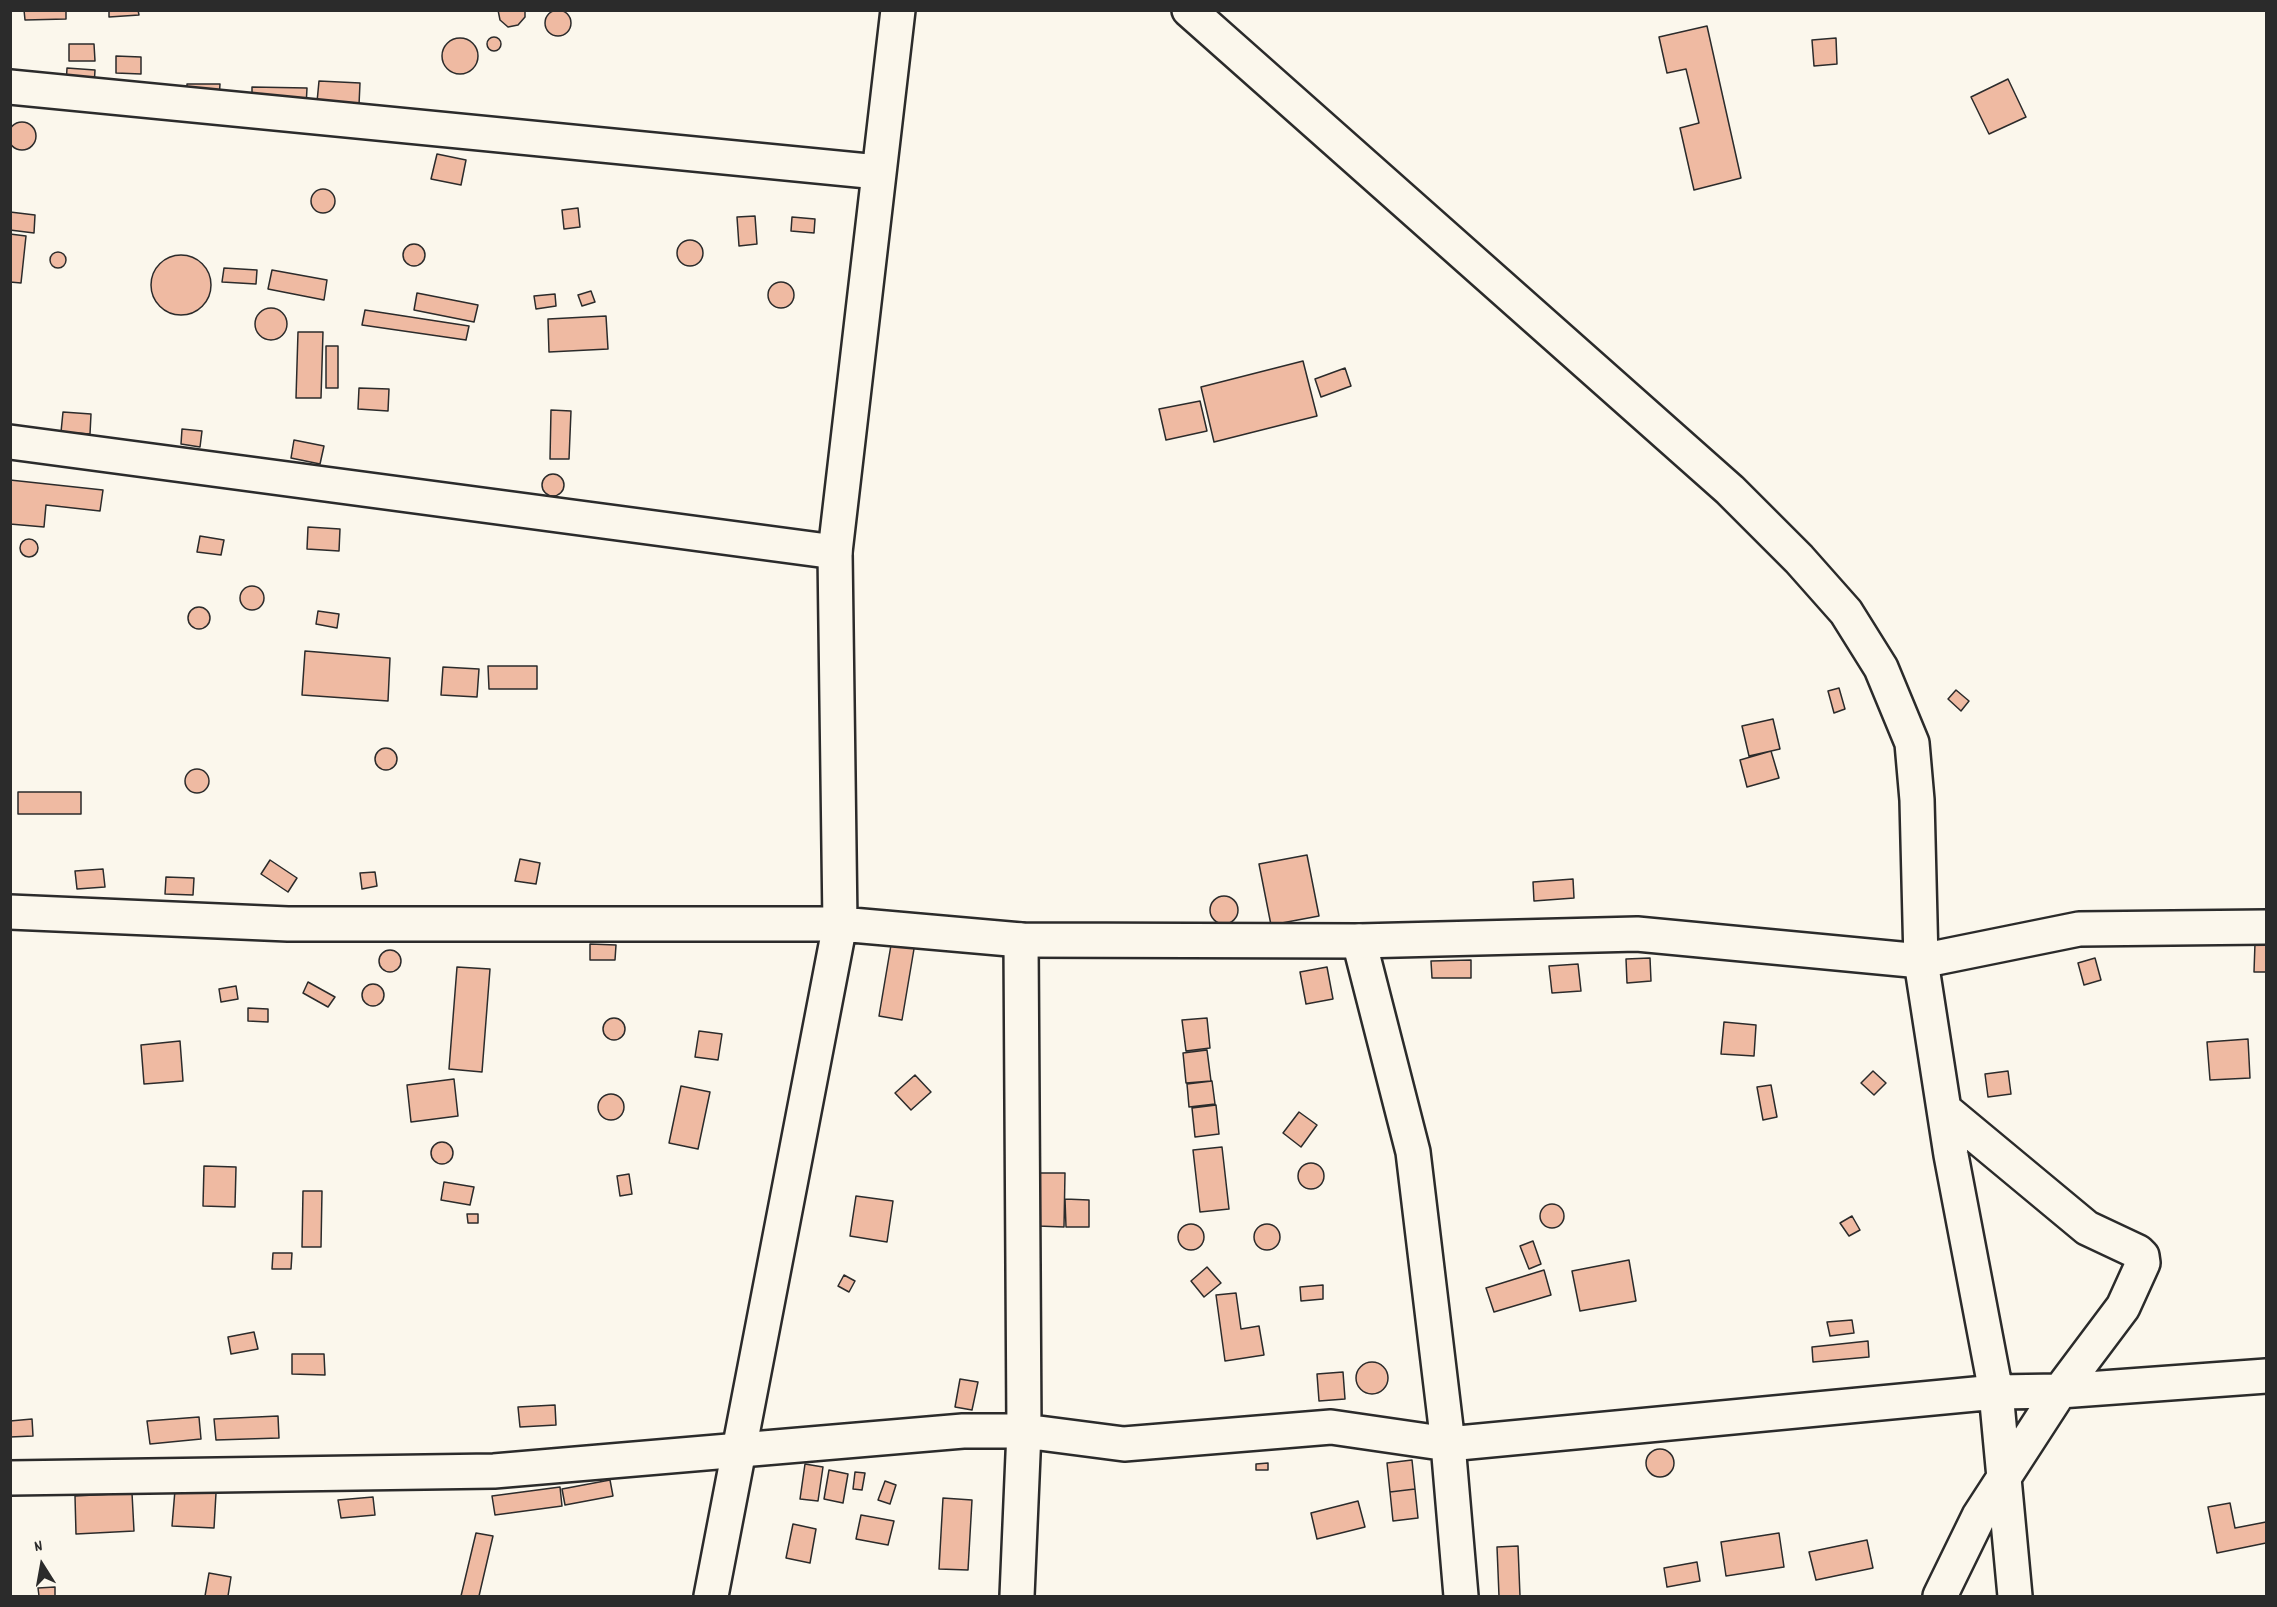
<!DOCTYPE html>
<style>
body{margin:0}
#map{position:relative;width:2277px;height:1607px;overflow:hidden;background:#fbf7ec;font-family:Dekko,sans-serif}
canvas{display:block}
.frame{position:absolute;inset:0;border:12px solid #2b2b2b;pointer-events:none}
.north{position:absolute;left:12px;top:1535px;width:60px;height:60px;-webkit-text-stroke:4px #fbf7ec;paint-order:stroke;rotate:349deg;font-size:16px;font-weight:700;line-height:24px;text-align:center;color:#2b2b2b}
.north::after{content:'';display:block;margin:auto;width:21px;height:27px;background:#2b2b2b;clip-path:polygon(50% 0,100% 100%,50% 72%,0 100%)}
</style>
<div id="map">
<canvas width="2277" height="1607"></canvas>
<div class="frame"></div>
<div class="north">N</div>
</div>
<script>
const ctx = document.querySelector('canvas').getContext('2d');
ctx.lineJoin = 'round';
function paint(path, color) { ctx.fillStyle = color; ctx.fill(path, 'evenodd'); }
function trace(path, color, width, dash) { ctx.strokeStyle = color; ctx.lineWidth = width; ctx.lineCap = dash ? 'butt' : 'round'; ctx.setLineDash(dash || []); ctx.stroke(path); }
const building = new Path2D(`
 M 24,10 L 66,10 L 66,19 L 25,20 Z
 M 109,10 L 138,10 L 139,15 L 109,17 Z
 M 498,10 L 525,10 L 525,17 L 518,25 L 508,27 L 500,20 Z
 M545 23a13 13 0 1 1 26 0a13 13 0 1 1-26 0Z
 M 1707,26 L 1741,178 L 1694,190 L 1680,128 L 1699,123 L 1686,69 L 1667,73 L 1659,37 Z
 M487 44a7 7 0 1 1 14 0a7 7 0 1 1-14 0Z
 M442 56a18 18 0 1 1 36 0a18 18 0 1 1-36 0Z
 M 1836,38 L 1837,64 L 1814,66 L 1812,40 Z
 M 69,44 L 94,44 L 95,61 L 69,61 Z
 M 116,56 L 141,57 L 141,74 L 116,73 Z
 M 67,68 L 95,70 L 94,86 L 66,85 Z
 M 2008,79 L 2026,117 L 1989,134 L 1971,97 Z
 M 319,81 L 360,83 L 359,105 L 317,102 Z
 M 187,84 L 220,84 L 219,99 L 187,100 Z
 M 252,87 L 307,88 L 306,107 L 252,105 Z
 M8 136a14 14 0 1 1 28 0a14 14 0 1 1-28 0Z
 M 437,154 L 466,160 L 461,185 L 431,179 Z
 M311 201a12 12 0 1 1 24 0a12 12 0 1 1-24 0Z
 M 578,208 L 580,227 L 564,229 L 562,210 Z
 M 10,212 L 35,215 L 34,233 L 10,230 Z
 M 755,216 L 757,244 L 739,246 L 737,217 Z
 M 792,217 L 815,219 L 814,233 L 791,231 Z
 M 10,234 L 26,236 L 21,283 L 10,282 Z
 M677 253a13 13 0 1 1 26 0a13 13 0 1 1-26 0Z
 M403 255a11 11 0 1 1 22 0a11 11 0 1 1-22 0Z
 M50 260a8 8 0 1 1 16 0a8 8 0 1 1-16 0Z
 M151 285a30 30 0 1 1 60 0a30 30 0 1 1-60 0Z
 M 224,268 L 257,270 L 256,284 L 222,282 Z
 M 272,270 L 327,280 L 324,300 L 268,289 Z
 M768 295a13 13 0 1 1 26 0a13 13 0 1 1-26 0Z
 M 591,291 L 595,302 L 582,306 L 578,295 Z
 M 417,293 L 478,305 L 474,322 L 414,310 Z
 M 555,294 L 556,306 L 536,309 L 534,296 Z
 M255 324a16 16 0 1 1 32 0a16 16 0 1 1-32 0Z
 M 365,310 L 469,326 L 466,340 L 362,325 Z
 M 606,316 L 608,349 L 549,352 L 548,319 Z
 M 298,332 L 323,332 L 321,398 L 296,398 Z
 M 326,346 L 338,346 L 338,388 L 326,388 Z
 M 1303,361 L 1317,416 L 1214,442 L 1201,387 Z
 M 1345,368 L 1351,386 L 1321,397 L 1315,379 Z
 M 359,388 L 389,389 L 388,411 L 358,409 Z
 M 1200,401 L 1207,431 L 1166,440 L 1159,409 Z
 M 551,410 L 571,411 L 569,459 L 550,459 Z
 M 63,412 L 91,414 L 90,434 L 61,432 Z
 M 182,429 L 202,431 L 200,447 L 181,444 Z
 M 294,440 L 324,446 L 320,464 L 291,458 Z
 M542 485a11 11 0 1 1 22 0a11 11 0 1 1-22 0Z
 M 10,480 L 103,490 L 100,511 L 46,505 L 44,527 L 10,524 Z
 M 308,527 L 340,529 L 339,551 L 307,549 Z
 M 200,536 L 224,540 L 221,555 L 197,552 Z
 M20 548a9 9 0 1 1 18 0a9 9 0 1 1-18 0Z
 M240 598a12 12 0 1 1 24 0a12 12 0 1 1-24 0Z
 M188 618a11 11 0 1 1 22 0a11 11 0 1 1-22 0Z
 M 318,611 L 339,614 L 337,628 L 316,624 Z
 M 305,651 L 390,658 L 388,701 L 302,695 Z
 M 488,666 L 537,666 L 537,689 L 489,689 Z
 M 443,667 L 479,669 L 477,697 L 441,695 Z
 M 1839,688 L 1845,709 L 1834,713 L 1828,691 Z
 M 1956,690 L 1969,701 L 1961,711 L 1948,699 Z
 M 1773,719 L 1780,749 L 1749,756 L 1742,726 Z
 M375 759a11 11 0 1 1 22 0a11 11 0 1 1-22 0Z
 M 1771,751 L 1779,778 L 1747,787 L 1740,760 Z
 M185 781a12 12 0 1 1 24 0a12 12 0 1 1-24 0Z
 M 18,792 L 81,792 L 81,814 L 18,814 Z
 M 1307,855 L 1319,916 L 1271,925 L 1259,864 Z
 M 520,859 L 540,863 L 536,884 L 515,881 Z
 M 270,860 L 297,878 L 288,892 L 261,874 Z
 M 103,869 L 105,887 L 77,889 L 75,871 Z
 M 375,872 L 377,886 L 362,889 L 360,873 Z
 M 166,877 L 194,878 L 193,895 L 165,894 Z
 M 1573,879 L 1574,898 L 1534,901 L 1533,882 Z
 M1210 910a14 14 0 1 1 28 0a14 14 0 1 1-28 0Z
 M 892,939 L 915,943 L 902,1020 L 879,1016 Z
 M 2255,943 L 2266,943 L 2266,972 L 2254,972 Z
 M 590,944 L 616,945 L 615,960 L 590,960 Z
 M379 961a11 11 0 1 1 22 0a11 11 0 1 1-22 0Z
 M 1650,958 L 1651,981 L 1627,983 L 1626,959 Z
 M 2095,958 L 2101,980 L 2084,985 L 2078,963 Z
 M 1471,960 L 1471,978 L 1432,978 L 1431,961 Z
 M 1578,964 L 1581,991 L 1552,993 L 1549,966 Z
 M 457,967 L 490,969 L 482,1072 L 449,1069 Z
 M 1327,967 L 1333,999 L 1306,1004 L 1300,972 Z
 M 308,982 L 335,997 L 328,1007 L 303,993 Z
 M362 995a11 11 0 1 1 22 0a11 11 0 1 1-22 0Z
 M 236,986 L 238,999 L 221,1002 L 219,989 Z
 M 248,1008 L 268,1009 L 268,1022 L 248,1021 Z
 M 1207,1018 L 1210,1048 L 1186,1051 L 1182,1020 Z
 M603 1029a11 11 0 1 1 22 0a11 11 0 1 1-22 0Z
 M 1724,1022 L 1756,1025 L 1754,1056 L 1721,1054 Z
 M 699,1031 L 722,1034 L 718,1060 L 695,1057 Z
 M 2248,1039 L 2250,1078 L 2210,1080 L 2207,1042 Z
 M 180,1041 L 183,1081 L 144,1084 L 141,1045 Z
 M 1207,1050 L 1211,1081 L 1186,1083 L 1183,1053 Z
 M 1873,1071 L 1886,1083 L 1874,1095 L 1861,1083 Z
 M 2008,1071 L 2011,1094 L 1988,1097 L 1985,1074 Z
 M 915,1075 L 931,1092 L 911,1110 L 895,1093 Z
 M 454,1079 L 458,1116 L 411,1122 L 407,1085 Z
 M 1212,1081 L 1215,1104 L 1189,1107 L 1187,1084 Z
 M 1771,1085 L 1777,1117 L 1763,1120 L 1757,1087 Z
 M 681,1086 L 710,1092 L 698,1149 L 669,1143 Z
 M598 1107a13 13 0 1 1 26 0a13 13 0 1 1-26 0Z
 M 1216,1105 L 1219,1134 L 1195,1137 L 1192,1108 Z
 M 1299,1112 L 1317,1125 L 1301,1147 L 1283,1133 Z
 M431 1153a11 11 0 1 1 22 0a11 11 0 1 1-22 0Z
 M 1222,1147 L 1229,1209 L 1200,1212 L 1193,1150 Z
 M1298 1176a13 13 0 1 1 26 0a13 13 0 1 1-26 0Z
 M 204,1166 L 236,1167 L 235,1207 L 203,1206 Z
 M 1039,1173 L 1065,1173 L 1064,1227 L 1038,1226 Z
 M 629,1174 L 632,1194 L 620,1196 L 617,1176 Z
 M 444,1182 L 474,1187 L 470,1205 L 441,1200 Z
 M 303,1191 L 322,1191 L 321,1247 L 302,1247 Z
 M 856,1196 L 893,1201 L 887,1242 L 850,1236 Z
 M 1065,1199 L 1089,1200 L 1089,1227 L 1066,1227 Z
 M1540 1216a12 12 0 1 1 24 0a12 12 0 1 1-24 0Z
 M 467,1214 L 478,1214 L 478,1223 L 468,1223 Z
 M 1852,1216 L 1860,1230 L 1849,1236 L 1840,1223 Z
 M1178 1237a13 13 0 1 1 26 0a13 13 0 1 1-26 0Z
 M1254 1237a13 13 0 1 1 26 0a13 13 0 1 1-26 0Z
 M 1533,1241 L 1541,1264 L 1529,1269 L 1520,1246 Z
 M 273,1253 L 292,1253 L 291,1269 L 272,1269 Z
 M 1629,1260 L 1636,1301 L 1580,1311 L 1572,1271 Z
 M 1207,1267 L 1221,1283 L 1204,1297 L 1191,1281 Z
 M 1544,1270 L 1551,1295 L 1494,1312 L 1486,1288 Z
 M 844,1275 L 855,1281 L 849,1292 L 838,1286 Z
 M 1323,1285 L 1323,1299 L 1301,1301 L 1300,1287 Z
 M 1236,1293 L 1241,1329 L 1259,1326 L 1264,1355 L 1225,1361 L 1216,1295 Z
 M 1852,1320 L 1854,1333 L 1830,1336 L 1827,1322 Z
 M 254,1332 L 258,1349 L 231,1354 L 228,1337 Z
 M 1868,1341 L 1869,1357 L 1813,1362 L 1812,1347 Z
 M 292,1354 L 324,1354 L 325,1375 L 292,1374 Z
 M1356 1378a16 16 0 1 1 32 0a16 16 0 1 1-32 0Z
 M 1343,1372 L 1345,1399 L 1319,1401 L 1317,1374 Z
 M 960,1379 L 978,1382 L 972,1410 L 955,1407 Z
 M 555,1405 L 556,1425 L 520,1427 L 518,1407 Z
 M 278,1416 L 279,1438 L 216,1440 L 214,1419 Z
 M 199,1417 L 201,1439 L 150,1444 L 147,1421 Z
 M 32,1419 L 33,1436 L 10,1437 L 10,1421 Z
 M1646 1463a14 14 0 1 1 28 0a14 14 0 1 1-28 0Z
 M 1412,1460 L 1415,1489 L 1390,1492 L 1387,1463 Z
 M 1268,1463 L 1268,1470 L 1256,1470 L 1256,1464 Z
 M 805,1464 L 823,1467 L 818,1501 L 800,1499 Z
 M 829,1470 L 848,1474 L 843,1503 L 824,1499 Z
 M 855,1472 L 865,1473 L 862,1490 L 853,1489 Z
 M 610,1480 L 613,1496 L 565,1505 L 562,1489 Z
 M 885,1481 L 896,1485 L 890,1504 L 878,1500 Z
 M 560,1487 L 562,1506 L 495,1515 L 492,1496 Z
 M 1415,1489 L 1418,1518 L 1393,1521 L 1390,1492 Z
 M 175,1490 L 216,1493 L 214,1528 L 172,1526 Z
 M 132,1493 L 134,1531 L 76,1534 L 75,1496 Z
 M 373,1497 L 375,1515 L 341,1518 L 338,1500 Z
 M 943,1498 L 972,1500 L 968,1570 L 939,1569 Z
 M 1358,1501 L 1365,1527 L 1317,1539 L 1311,1513 Z
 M 2230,1503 L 2235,1528 L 2266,1522 L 2266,1543 L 2217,1553 L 2208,1507 Z
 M 861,1515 L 894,1521 L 888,1545 L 856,1539 Z
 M 793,1524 L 816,1529 L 810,1563 L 786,1558 Z
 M 476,1533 L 493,1536 L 479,1596 L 461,1596 Z
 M 1779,1533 L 1784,1567 L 1726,1576 L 1721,1542 Z
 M 1867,1540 L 1873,1568 L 1816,1580 L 1809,1552 Z
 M 1518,1546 L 1520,1596 L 1499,1596 L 1497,1547 Z
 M 1697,1562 L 1700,1581 L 1667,1587 L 1664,1568 Z
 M 209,1573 L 231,1577 L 228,1596 L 205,1596 Z
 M 55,1587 L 55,1596 L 39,1596 L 38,1588 Z`);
const street = new Path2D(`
 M 1189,10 L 1730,490 L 1799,559 L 1846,612 L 1881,668 L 1912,743 L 1917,800 L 1921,961 L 1951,1155 L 1996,1392 L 2015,1596
 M 10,87 L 878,172
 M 10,442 L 835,552
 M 10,912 L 288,924 L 840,924
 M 1359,941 L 1413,1152 L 1448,1444 L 1461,1596
 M 10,1478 L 494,1471 L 963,1431 L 1024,1431 L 1124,1444 L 1331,1427 L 1448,1444 L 1996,1392 L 2060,1391 L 2266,1376
 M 1017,1596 L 1024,1431 L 1021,940
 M 1940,1596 L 1979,1516 L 2060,1391 L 2123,1307 L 2143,1263 L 2142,1256 L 2138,1252 L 2087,1228 L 1945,1110`);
const secondary = new Path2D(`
 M 840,924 L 1021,940 L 1359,941 L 1637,934 L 1921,961 L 2079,929 L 2266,927
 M 711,1596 L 840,924 L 835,552 L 898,10`);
paint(building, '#efbaa2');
trace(building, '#2b2b2b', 1.5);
trace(street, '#2b2b2b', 38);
trace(secondary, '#2b2b2b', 38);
trace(street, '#fbf7ec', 33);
trace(secondary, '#fbf7ec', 33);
</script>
